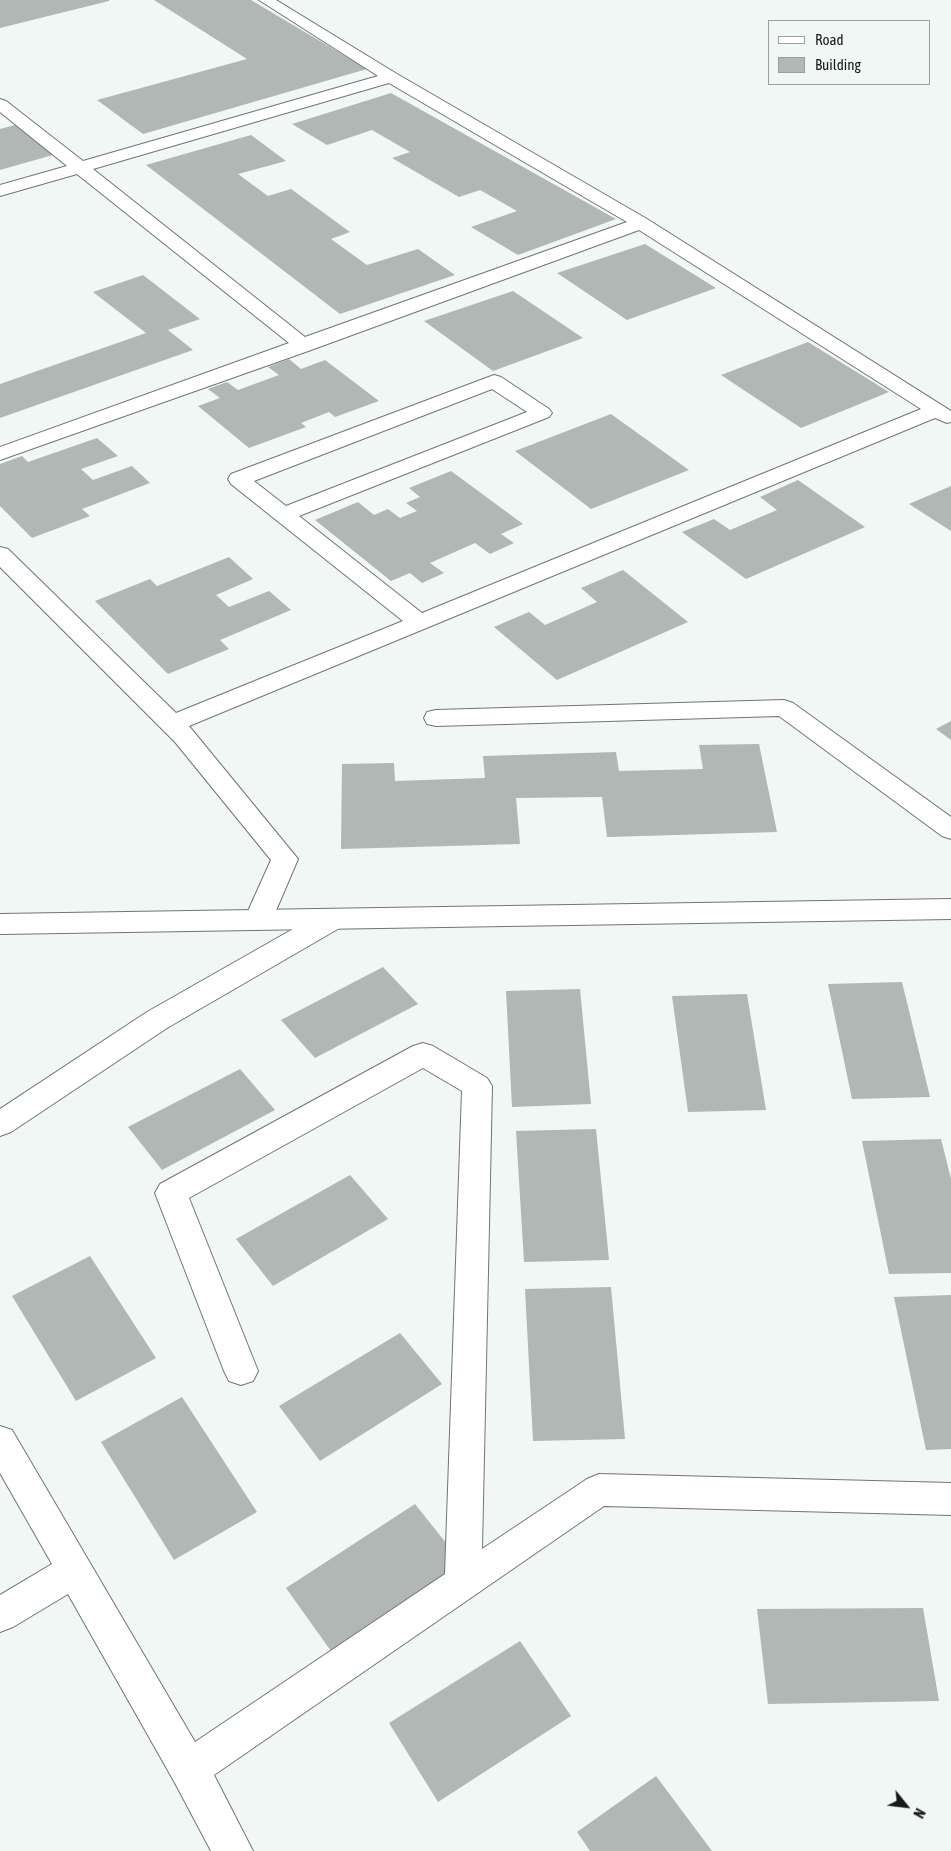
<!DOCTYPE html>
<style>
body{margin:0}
#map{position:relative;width:951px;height:1851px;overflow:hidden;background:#f1f7f4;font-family:"Asap Condensed",sans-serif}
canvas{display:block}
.legend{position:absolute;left:768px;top:20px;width:162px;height:65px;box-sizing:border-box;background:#f1f7f4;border:1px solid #9a9f9c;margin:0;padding:6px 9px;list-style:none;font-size:15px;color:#181a19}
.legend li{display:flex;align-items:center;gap:10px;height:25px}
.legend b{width:25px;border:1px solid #9a9f9c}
.north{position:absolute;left:881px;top:1781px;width:50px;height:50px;-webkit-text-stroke:4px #f1f7f4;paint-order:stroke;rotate:119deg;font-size:14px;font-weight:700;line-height:20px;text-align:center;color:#181a19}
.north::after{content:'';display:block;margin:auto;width:18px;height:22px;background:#181a19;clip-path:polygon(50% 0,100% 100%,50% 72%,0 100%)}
</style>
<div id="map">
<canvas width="951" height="1851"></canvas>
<ul class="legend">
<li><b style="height:6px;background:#fff"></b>Road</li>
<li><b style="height:14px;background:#b1b7b4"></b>Building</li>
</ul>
<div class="north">N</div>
</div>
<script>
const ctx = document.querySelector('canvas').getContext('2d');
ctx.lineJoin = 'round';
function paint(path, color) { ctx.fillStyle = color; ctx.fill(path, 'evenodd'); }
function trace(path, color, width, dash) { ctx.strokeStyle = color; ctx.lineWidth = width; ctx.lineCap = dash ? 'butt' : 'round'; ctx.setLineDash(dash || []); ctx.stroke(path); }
const building = new Path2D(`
 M 0,0 L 109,0 L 109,1 L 0,28 Z
 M 154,0 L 251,0 L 367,69 L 143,134 L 97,100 L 247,59 Z
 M 391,93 L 616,219 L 518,255 L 471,227 L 517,211 L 480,190 L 459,197 L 392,158 L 410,152 L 372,130 L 327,145 L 292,124 Z
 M 15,125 L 53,155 L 0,170 L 0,129 Z
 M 251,135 L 286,161 L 238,174 L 268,196 L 291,189 L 350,232 L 331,239 L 367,265 L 418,249 L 455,275 L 340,314 L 146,165 Z
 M 645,244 L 716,288 L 627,320 L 557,273 Z
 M 143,275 L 200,319 L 168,330 L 193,350 L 0,418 L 0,384 L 146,333 L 93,292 Z
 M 513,291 L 583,338 L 493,371 L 424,321 Z
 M 808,342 L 889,392 L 801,428 L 721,375 Z
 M 289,359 L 301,369 L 325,360 L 379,401 L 335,417 L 329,412 L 301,423 L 306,427 L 249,448 L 198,406 L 220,398 L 208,389 L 227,382 L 238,390 L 279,375 L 268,367 Z
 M 611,414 L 689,470 L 591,509 L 515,451 Z
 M 97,438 L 118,456 L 81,469 L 93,480 L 132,466 L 150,483 L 82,509 L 90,516 L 32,538 L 0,506 L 0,464 L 22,456 L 28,462 Z
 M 451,471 L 523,524 L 501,534 L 514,543 L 490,554 L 475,543 L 430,563 L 444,573 L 422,583 L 410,573 L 391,581 L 315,520 L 358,502 L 374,515 L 388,509 L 400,518 L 417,511 L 406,503 L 420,497 L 409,488 Z
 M 798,480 L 865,527 L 746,579 L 682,532 L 714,519 L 730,530 L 777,510 L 760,497 Z
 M 951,486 L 951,531 L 909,504 Z
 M 229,557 L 253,579 L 216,595 L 229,607 L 269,591 L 291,610 L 220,640 L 229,649 L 168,674 L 95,601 L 150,579 L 157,586 Z
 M 623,570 L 688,622 L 557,680 L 494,627 L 529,612 L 545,625 L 597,602 L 581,588 Z
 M 951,721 L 951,740 L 936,729 Z
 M 759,744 L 777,832 L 607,837 L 602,797 L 516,798 L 520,844 L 341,849 L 342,764 L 394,763 L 395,781 L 485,778 L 483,756 L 616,752 L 619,771 L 703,769 L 699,745 Z
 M 383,967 L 418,1004 L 315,1058 L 281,1020 Z
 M 902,982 L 930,1097 L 852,1099 L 828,984 Z
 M 580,989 L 591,1104 L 512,1107 L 506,991 Z
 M 747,994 L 766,1110 L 688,1112 L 672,996 Z
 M 240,1069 L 275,1110 L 162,1170 L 128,1127 Z
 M 596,1129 L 609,1260 L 524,1262 L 516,1131 Z
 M 941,1139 L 951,1179 L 951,1273 L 889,1274 L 862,1141 Z
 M 350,1175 L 388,1219 L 273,1286 L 236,1239 Z
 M 90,1256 L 156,1358 L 76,1401 L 12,1296 Z
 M 611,1287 L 625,1439 L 533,1441 L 525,1289 Z
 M 951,1295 L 951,1449 L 926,1450 L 894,1297 Z
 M 400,1333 L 442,1384 L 320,1461 L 279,1406 Z
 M 182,1397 L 257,1512 L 174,1560 L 101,1442 Z
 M 415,1504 L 462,1563 L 331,1651 L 286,1588 Z
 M 923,1608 L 939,1701 L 768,1704 L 757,1609 Z
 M 520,1641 L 571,1716 L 438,1802 L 389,1723 Z
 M 656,1776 L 712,1851 L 590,1851 L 577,1832 Z`);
const lane = new Path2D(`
 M 259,0 L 276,0 L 397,74 L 647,219 L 951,411 L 951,422 L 947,423 L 935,418 L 189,726 L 298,859 L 272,920 L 268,927 L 258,930 L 248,927 L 244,920 L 271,860 L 175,742 L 0,567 L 0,547 L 8,549 L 176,713 L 403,621 L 231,484 L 228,479 L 231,474 L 494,375 L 501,377 L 549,409 L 552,413 L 549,417 L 299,516 L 422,613 L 921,409 L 639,230 L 311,350 L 0,460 L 0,447 L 289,343 L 77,174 L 0,196 L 0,185 L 67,166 L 0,112 L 0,99 L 6,101 L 83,161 L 378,76 ZM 389,83 L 627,222 L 305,337 L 93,169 ZM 492,389 L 527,412 L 286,506 L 254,481 Z`);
const street = new Path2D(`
 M 784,700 L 793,703 L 951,817 L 951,839 L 942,836 L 779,716 L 436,726 L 427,724 L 424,718 L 427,712 L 436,710 Z
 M 333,909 L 343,912 L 347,919 L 343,926 L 167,1028 L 11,1132 L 0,1136 L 0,1109 L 147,1012 L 323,912 Z
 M 423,1043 L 433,1046 L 487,1078 L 492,1086 L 482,1549 L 587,1479 L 599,1474 L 951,1483 L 951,1515 L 604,1506 L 214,1775 L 253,1851 L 211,1851 L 175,1783 L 68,1594 L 13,1627 L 0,1632 L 0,1595 L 52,1564 L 0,1473 L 0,1426 L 12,1430 L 195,1742 L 445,1574 L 462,1091 L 423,1068 L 189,1198 L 258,1371 L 253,1381 L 241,1385 L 229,1381 L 224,1371 L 155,1193 L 160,1184 L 413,1046 Z`);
const secondary = new Path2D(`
 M 951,899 L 951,919 L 0,934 L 0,914 Z`);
paint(building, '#b1b7b4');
trace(lane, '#707572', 2);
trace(street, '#707572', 2);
trace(secondary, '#707572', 2);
paint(lane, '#fff');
paint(street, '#fff');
paint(secondary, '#fff');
</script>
